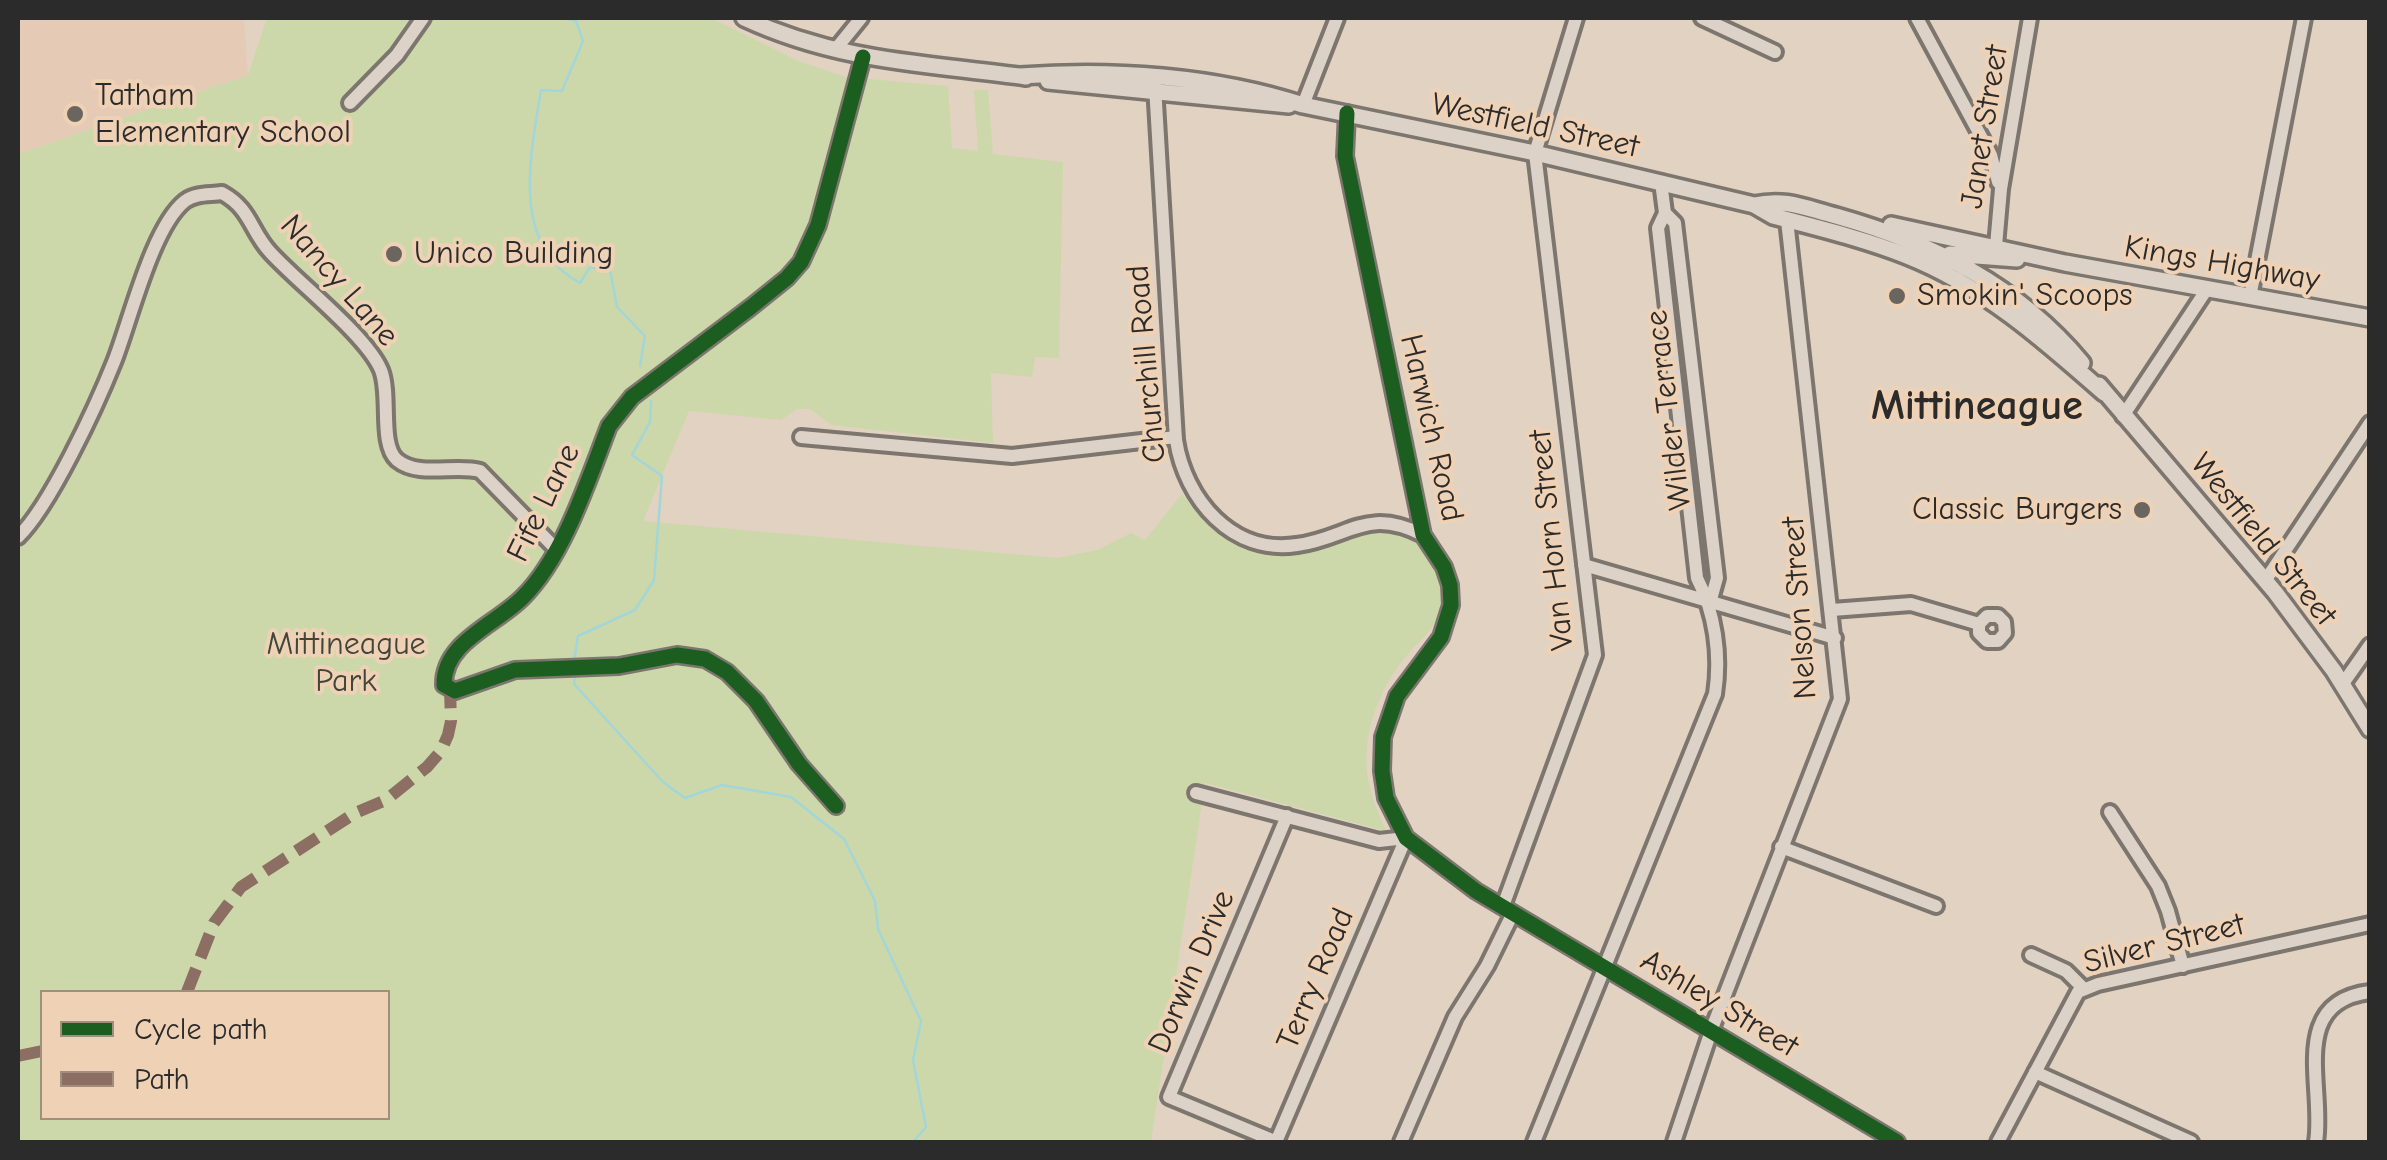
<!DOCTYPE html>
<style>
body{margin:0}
#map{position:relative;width:2387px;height:1160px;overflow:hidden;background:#e2d2c2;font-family:"Comic Neue",sans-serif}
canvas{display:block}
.frame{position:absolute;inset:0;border:20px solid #2b2b2b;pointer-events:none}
.legend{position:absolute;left:40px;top:990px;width:350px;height:130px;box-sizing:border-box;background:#efd2b5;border:2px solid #a18f7e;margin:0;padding:12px 18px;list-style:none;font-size:30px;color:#2b2b2b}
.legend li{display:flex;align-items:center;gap:20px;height:50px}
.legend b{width:50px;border:2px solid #a18f7e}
</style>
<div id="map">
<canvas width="2387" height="1160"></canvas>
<div class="frame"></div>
<ul class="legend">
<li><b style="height:12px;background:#1b5e20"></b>Cycle path</li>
<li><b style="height:12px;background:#8d6e63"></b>Path</li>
</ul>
</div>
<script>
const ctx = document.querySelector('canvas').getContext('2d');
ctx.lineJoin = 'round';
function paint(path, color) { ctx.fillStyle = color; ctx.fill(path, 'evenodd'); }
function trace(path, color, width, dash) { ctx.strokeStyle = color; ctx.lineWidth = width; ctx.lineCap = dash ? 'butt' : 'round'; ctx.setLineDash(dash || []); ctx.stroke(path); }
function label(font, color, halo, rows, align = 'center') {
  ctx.font = font + ' "Comic Neue",sans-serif'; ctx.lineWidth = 8; ctx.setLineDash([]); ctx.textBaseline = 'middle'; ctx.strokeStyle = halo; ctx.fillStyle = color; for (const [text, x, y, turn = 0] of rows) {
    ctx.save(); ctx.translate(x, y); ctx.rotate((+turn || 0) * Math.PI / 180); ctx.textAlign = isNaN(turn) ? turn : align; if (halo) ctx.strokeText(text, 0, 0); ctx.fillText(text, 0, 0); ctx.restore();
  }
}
const built = new Path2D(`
 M 18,18 L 244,18 L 248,75 L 18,154 Z`);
const green = new Path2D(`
 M 267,18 L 711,18 L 799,61 L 846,77 L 948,86 L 952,148 L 978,151 L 974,90 L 988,90 L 993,154 L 1063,162 L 1059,358 L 1035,357 L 1032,377 L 991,373 L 993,443 L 831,425 L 810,409 L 797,409 L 781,420 L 689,411 L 643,521 L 1057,558 L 1097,550 L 1131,533 L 1145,540 L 1182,494 C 1216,539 1265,564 1322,548 C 1334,545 1345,537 1357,532 C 1401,517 1446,558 1441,603 C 1439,626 1423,637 1409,653 C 1378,687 1358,742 1370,788 C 1373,803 1381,817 1386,831 L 1205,783 L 1151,1142 L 18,1142 L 18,154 L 248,75 ZM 42,992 L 388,992 L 388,1118 L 42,1118 Z`);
const stream = new Path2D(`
 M 564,18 L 576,21 L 583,41 L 562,91 L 541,90 C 531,154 509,245 580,283 L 590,267 L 610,270 L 617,307 L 645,336 L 640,366
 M 574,662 L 578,636 L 635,610 L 654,580 L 662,476 L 632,455 L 650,422 L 651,401
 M 575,676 L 574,684 L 663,782 L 685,798 L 722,785 L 791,797 L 844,839 L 875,901 L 878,929 L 921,1021 L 913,1060 L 926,1127 L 913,1142`);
const minor = new Path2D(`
 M 1702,18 L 1775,52
 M 1917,18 L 1991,155 L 1998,182
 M 835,50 L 861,18
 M 1155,86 L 1176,440 C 1185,499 1232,555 1297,545 C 1349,538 1366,506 1423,535
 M 350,103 L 397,55 L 423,18
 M 1303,105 L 1337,18
 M 1347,113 L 1345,156 L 1423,535 L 1444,567 L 1450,585 L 1451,605 L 1441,637 L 1397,696 L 1383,737 L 1382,771 L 1386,798 L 1406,838 L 1476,891 L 1897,1142
 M 1665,213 L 1675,223 L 1717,578 L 1710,603
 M 1996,246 L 2001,189 L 2030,18
 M 2250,297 L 2304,18
 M 2123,416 L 2207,289
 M 801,437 L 1012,456 L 1176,437
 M 18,537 C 50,506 96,407 114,362 C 130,322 152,227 185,201 C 196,193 209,195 222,193 C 251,209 250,230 270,252 C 298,283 366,335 381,370 C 391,395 379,444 397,460 C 419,478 455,464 480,471 L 556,549
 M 1584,565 L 1835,638
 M 2265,581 L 2370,423
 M 1832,610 L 1911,604 L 1979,624 L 1987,616 L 1998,616 L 2004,622 L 2005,633 L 1998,641 L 1987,641 L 1979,633 L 1979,624
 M 2342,685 L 2370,645
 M 1196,793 L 1379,841 L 1406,838
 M 836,806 L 799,764 L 756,701 L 727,672 L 705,659 L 677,655 L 619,666 L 515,670 L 455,691 L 444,685 C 443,642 497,624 523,597 C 564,556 588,480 609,426 L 632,397 L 751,307 L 787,278 L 801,262 L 818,225 L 863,57
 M 2110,812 L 2158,886 L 2168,911 L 2183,966
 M 1781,847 L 1936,906
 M 1503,906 L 1595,655 L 1535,153 L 1576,18
 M 2031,955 L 2066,971 L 2084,989
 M 2035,1072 L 2191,1142
 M 1276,1142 L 1406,838
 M 1277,1142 L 1169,1097 L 1287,816
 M 1401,1142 L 1455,1017 L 1487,966 L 1513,913
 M 1534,1142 L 1715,694 C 1721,655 1715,613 1697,578 L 1658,228 L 1665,213 L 1661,182
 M 1674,1142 L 1711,1031 L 1840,699 L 1787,220
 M 1998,1142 L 2078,992 L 2098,984 L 2370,924
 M 2316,1142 C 2325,1088 2287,1002 2370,992`);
const major = new Path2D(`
 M 744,18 C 839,62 924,63 1026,77
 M 1020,76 C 1112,69 1214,76 1303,105 L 1535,153 L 1754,205 L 1773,216 C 1818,228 1864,239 1907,256 C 1983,286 2044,340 2104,393
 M 1048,81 L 1289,105
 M 1754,205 C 1786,198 1805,208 1836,216 C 1932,243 2017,285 2082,363
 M 1891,225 L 2065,263 L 2370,318
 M 1950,254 L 2017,259
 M 2099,385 L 2275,592 L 2334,671 L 2370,729`);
const quiet = new Path2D(`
 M 187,992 L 214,923 L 241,887 L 355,813 L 386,800 L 427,767 L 441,751 L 448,735 L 451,721 L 450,689
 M 18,1056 L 42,1051`);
const cycleway = new Path2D(`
 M 1347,113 L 1345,156 L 1423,535 L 1444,567 L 1450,585 L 1451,605 L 1441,637 L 1397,696 L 1383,737 L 1382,771 L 1386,798 L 1406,838 L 1476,891 L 1897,1142
 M 836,806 L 799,764 L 756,701 L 727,672 L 705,659 L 677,655 L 619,666 L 515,670 L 455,691 L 444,685 C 443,642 497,624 523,597 C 564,556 588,480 609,426 L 632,397 L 751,307 L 787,278 L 801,262 L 818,225 L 863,57`);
const markers = [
 [75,114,10,"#6b6560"],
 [394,254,10,"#6b6560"],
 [1897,296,10,"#6b6560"],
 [2142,510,10,"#6b6560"]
];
const poiNames = [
 ["Tatham",95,96],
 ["Elementary School",95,133],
 ["Unico Building",414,254],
 ["Smokin' Scoops",1917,296],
 ["Classic Burgers",2122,510,"right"]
];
const streetNames = [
 ["Westfield Street",1535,126,12],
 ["Janet Street",1985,127,-81],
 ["Kings Highway",2222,264,10],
 ["Nancy Lane",339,281,49],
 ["Churchill Road",1147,364,-95],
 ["Wilder Terrace",1669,410,-97],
 ["Harwich Road",1431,428,77],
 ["Fife Lane",544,503,-64],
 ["Van Horn Street",1552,540,-96],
 ["Westfield Street",2263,540,51],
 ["Nelson Street",1800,608,-94],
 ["Silver Street",2164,944,-14],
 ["Dorwin Drive",1192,972,-67],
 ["Terry Road",1316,979,-67],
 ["Ashley Street",1719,1004,31]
];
const parkNames = [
 ["Mittineague",346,645],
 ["Park",346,682]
];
const districtNames = [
 ["Mittineague",1977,407]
];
paint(built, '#e5cbb5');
paint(green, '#cdd8aa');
trace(stream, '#a2d6d8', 2.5);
trace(minor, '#7d766f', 20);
trace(major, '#7d766f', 22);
trace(minor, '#ddd2c7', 12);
trace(major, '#ddd2c7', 15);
trace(quiet, '#8d6e63', 12, [25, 12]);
trace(cycleway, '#1b5e20', 15);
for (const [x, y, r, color] of markers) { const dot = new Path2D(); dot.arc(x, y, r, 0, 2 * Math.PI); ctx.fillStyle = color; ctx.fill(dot); trace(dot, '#efd2b5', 4); }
label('32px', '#2b2b2b', '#efd2b5', poiNames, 'left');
label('32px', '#2b2b2b', '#efd2b5', streetNames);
label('32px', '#41463b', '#efd2b5', parkNames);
label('bold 42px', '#2b2b2b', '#efd2b5', districtNames);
</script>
